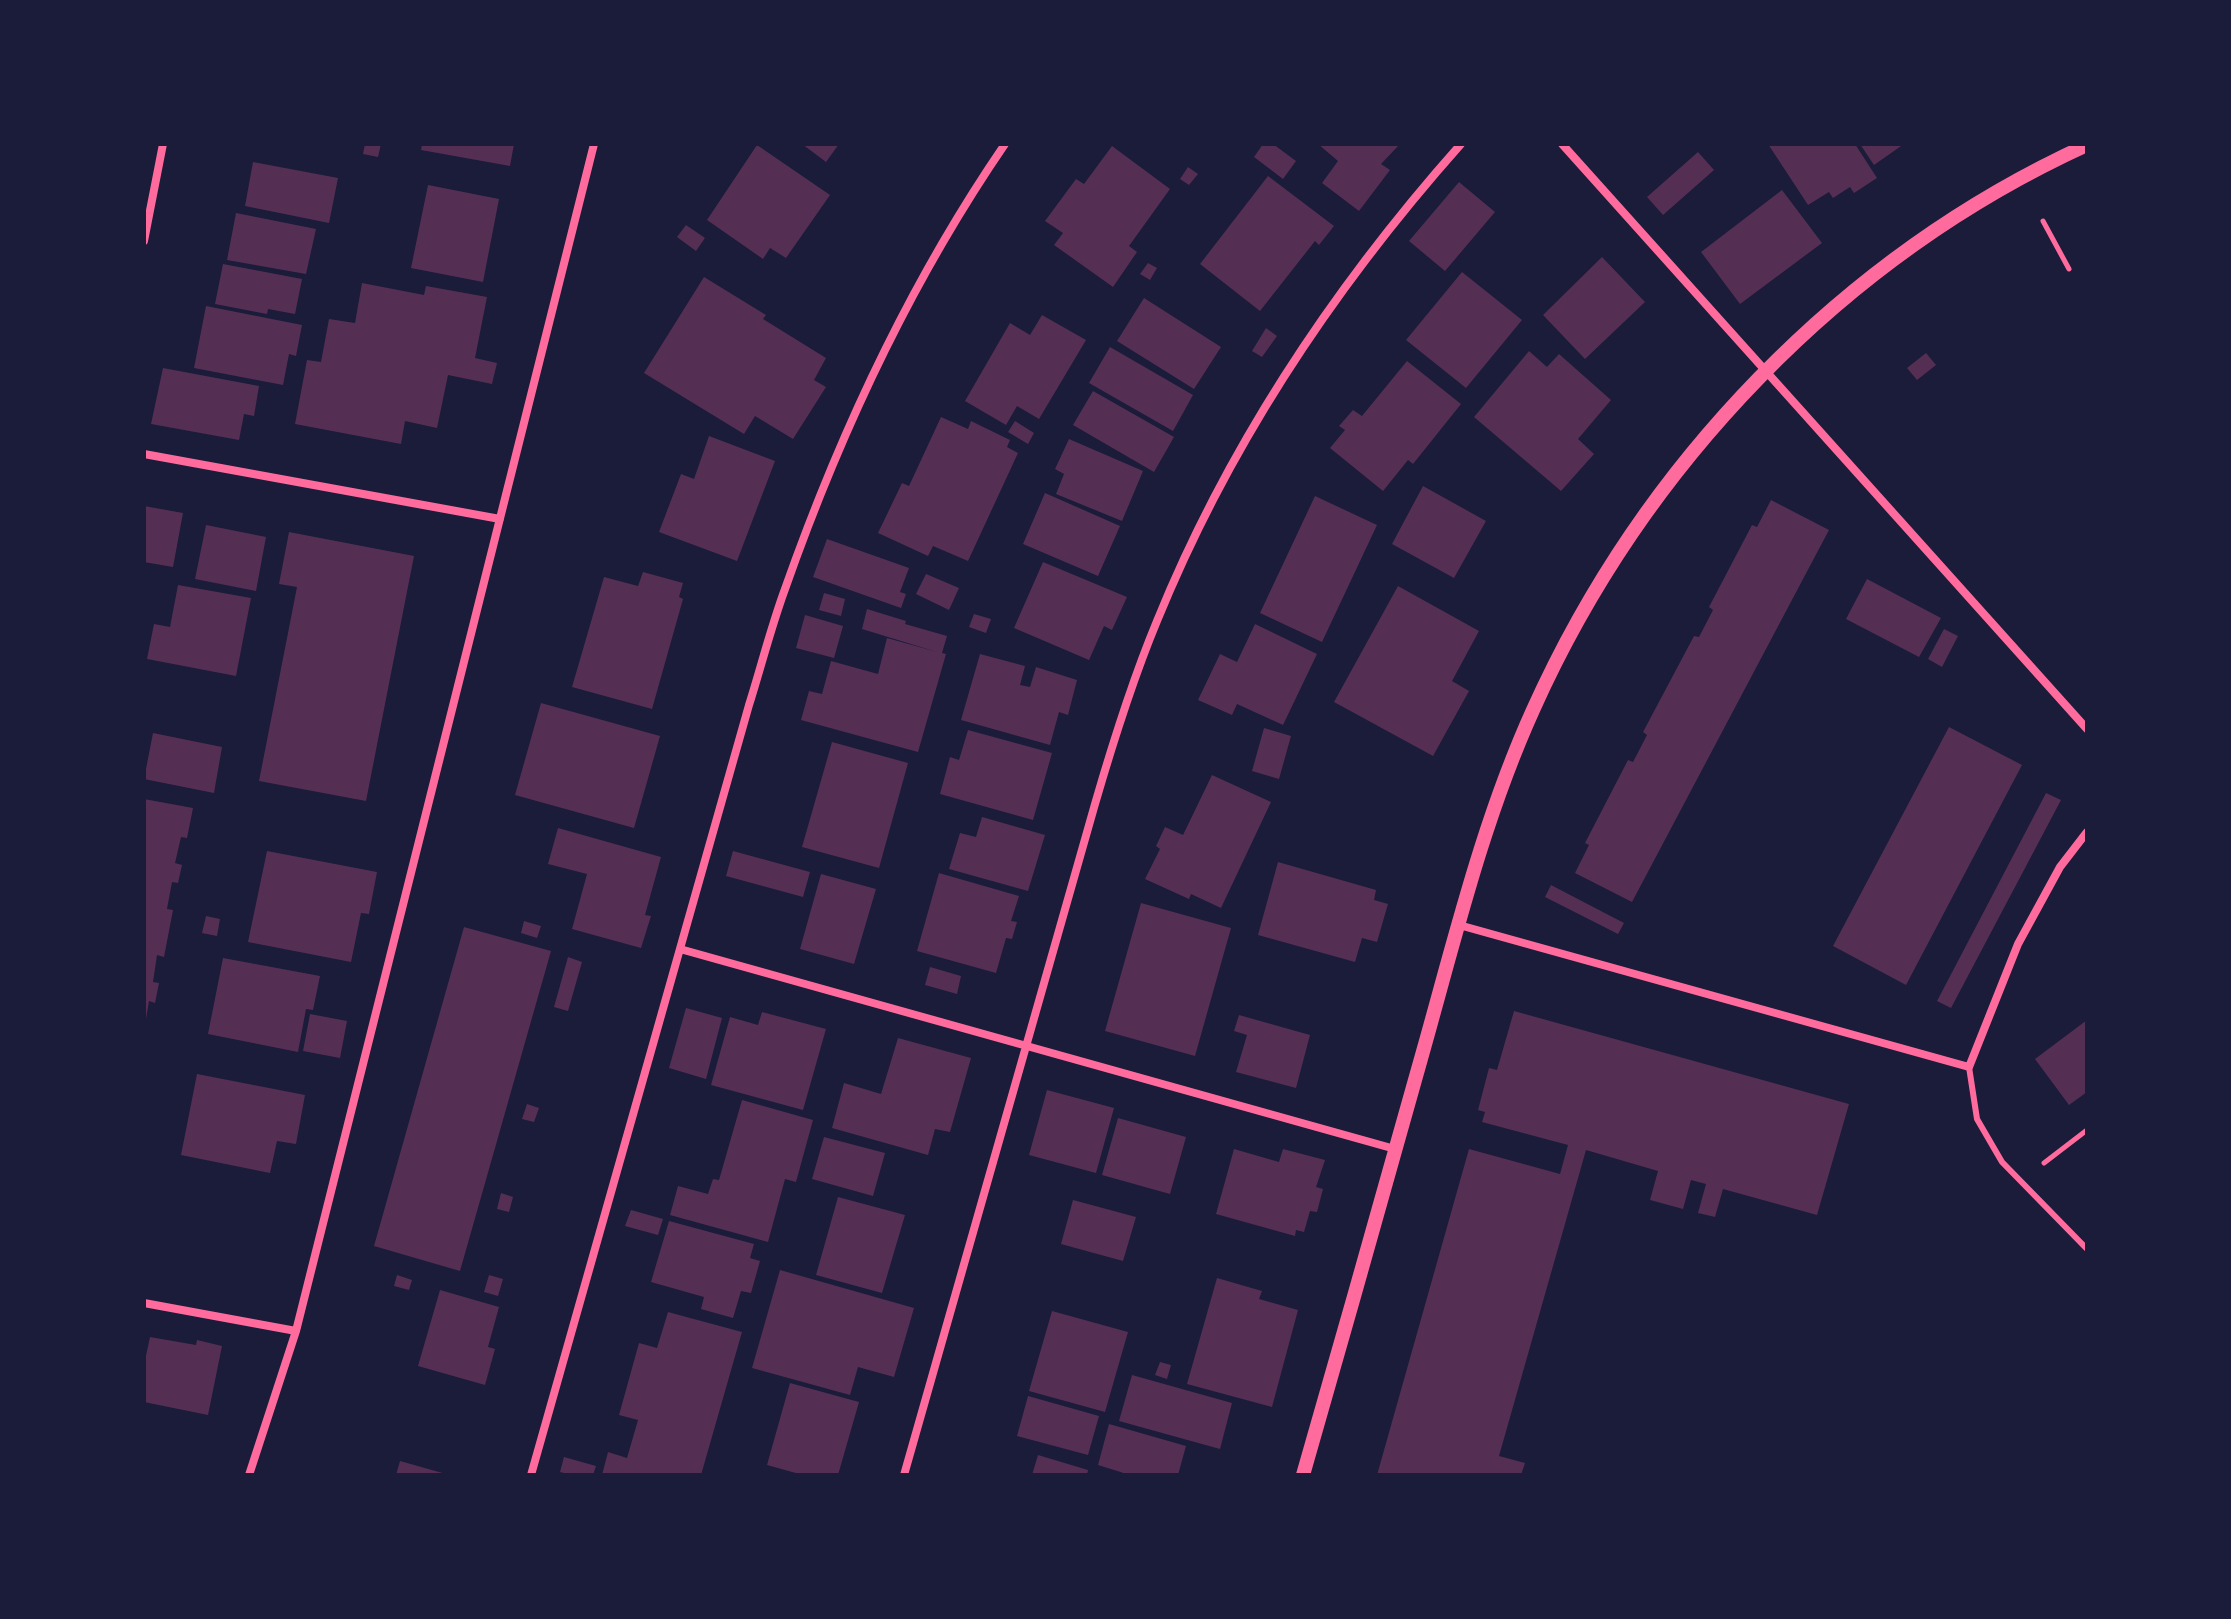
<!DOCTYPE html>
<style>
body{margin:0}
#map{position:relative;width:2231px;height:1619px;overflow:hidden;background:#1b1b3a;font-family:Overpass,sans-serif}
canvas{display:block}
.frame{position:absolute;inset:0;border:146px solid #1b1b3a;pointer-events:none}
</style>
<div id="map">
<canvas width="2231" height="1619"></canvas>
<div class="frame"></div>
</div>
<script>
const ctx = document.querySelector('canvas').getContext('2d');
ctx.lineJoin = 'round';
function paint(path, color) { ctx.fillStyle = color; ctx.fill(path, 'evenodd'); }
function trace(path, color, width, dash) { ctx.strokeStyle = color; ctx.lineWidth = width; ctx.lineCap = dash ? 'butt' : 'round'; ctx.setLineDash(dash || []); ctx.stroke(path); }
const building = new Path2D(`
 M 365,144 L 381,144 L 378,157 L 363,154 Z
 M 422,144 L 514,144 L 510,166 L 421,150 Z
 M 802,144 L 839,144 L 826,162 Z
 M 1263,144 L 1273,144 L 1296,161 L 1283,179 L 1254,157 Z
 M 1318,144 L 1400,144 L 1381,164 L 1390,170 L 1359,211 L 1322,183 L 1338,161 Z
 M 1768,144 L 1855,144 L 1877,178 L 1854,193 L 1850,187 L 1833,198 L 1829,192 L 1808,205 Z
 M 1860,144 L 1904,144 L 1874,165 Z
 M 757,145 L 830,195 L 786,258 L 770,248 L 763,259 L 707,220 Z
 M 1112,146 L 1170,189 L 1129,246 L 1137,252 L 1113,287 L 1054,245 L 1063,233 L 1045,221 L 1076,179 L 1084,184 Z
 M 1698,152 L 1714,170 L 1663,215 L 1647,197 Z
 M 253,162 L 338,178 L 329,223 L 245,206 Z
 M 1188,167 L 1198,174 L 1189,185 L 1180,179 Z
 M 1268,176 L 1334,226 L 1319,245 L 1315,241 L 1260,311 L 1200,264 Z
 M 1459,182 L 1495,212 L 1445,271 L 1409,241 Z
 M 428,185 L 499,199 L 483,282 L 411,268 Z
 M 1782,190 L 1822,243 L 1740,304 L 1701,252 Z
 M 236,213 L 316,229 L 306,274 L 227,260 Z
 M 686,225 L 705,238 L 696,251 L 677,237 Z
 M 1602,257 L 1645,302 L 1585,359 L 1543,315 Z
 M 1148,263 L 1157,268 L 1150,280 L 1140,274 Z
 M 223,264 L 302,279 L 295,314 L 268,309 L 267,314 L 215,304 Z
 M 1462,272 L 1522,320 L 1466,388 L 1406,340 Z
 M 704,277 L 766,315 L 763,319 L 826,358 L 814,380 L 826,387 L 793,439 L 755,416 L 744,434 L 644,373 Z
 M 362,283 L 424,295 L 426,286 L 487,297 L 475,358 L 497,363 L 492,384 L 448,375 L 437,428 L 405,421 L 401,444 L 295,424 L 307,360 L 321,362 L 329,319 L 355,323 Z
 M 1144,298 L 1221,347 L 1194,389 L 1117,341 Z
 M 206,306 L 302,325 L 296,356 L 289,354 L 283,385 L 194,368 Z
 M 1042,315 L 1086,340 L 1039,419 L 1017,406 L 1006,425 L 965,401 L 1010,323 L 1030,335 Z
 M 1266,328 L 1277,336 L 1262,357 L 1252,351 Z
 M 1110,347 L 1193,395 L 1173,431 L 1089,383 Z
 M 1529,351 L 1547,367 L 1559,354 L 1611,400 L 1578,439 L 1594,454 L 1561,491 L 1474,417 Z
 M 1926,353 L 1936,365 L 1917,380 L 1907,368 Z
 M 1407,361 L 1461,404 L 1413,464 L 1408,460 L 1383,491 L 1330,448 L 1345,430 L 1339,426 L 1353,410 L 1362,416 Z
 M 163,368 L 259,386 L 254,416 L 244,414 L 239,440 L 151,424 Z
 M 1093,391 L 1174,437 L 1154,472 L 1073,425 Z
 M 941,417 L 968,429 L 971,421 L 1010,440 L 1007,447 L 1018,453 L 968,561 L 933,546 L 928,556 L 878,533 L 902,483 L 909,486 Z
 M 1015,421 L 1034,433 L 1028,444 L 1008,432 Z
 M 709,436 L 775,461 L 737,561 L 659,532 L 681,474 L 694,479 Z
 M 1069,439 L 1143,471 L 1122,521 L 1056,494 L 1064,474 L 1055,469 Z
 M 1423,486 L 1486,521 L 1454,578 L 1392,544 Z
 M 1045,493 L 1120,526 L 1098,576 L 1023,544 Z
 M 1315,496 L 1377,525 L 1322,642 L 1260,613 Z
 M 1771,500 L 1829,530 L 1632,902 L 1575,873 L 1589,845 L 1585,843 L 1628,760 L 1633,762 L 1647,735 L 1643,732 L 1694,636 L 1699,637 L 1713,610 L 1709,607 L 1752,525 L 1757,527 Z
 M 144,506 L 183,513 L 173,567 L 144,562 Z
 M 206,525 L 266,537 L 256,591 L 195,579 Z
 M 289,532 L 414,556 L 366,801 L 259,781 L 297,587 L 279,584 Z
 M 827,539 L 909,568 L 900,592 L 906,594 L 901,608 L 813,577 Z
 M 1043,562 L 1127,597 L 1112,630 L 1104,626 L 1089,660 L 1014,628 Z
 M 643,572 L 683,583 L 679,597 L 683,599 L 652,709 L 572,687 L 604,577 L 638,586 Z
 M 926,574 L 959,588 L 949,610 L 916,594 Z
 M 1867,579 L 1941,618 L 1919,657 L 1846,619 Z
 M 178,585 L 251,598 L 236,676 L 147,659 L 154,624 L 170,627 Z
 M 1398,586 L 1479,631 L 1452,681 L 1469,691 L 1433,756 L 1334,702 Z
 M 824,593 L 845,599 L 841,616 L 819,610 Z
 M 867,609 L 906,621 L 905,624 L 947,636 L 942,653 L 946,654 L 918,752 L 801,720 L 809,691 L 822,694 L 831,661 L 878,674 L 887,638 L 937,652 L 862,629 Z
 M 974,614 L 991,619 L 986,633 L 969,627 Z
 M 805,615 L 843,626 L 834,658 L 796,648 Z
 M 1255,624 L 1317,654 L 1283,725 L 1237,704 L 1232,715 L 1198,700 L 1220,654 L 1237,662 Z
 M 1944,629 L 1958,636 L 1942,667 L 1928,659 Z
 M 980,654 L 1025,666 L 1020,685 L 1030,687 L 1036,667 L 1077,680 L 1068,715 L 1059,712 L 1050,745 L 961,720 Z
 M 541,703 L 660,736 L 634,828 L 515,795 Z
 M 1949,727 L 2022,765 L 1906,985 L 1833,946 Z
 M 1264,728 L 1291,736 L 1279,779 L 1252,771 Z
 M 968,730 L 1052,753 L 1033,820 L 940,794 L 950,757 L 959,760 Z
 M 153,733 L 222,747 L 214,793 L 144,779 Z
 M 832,742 L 908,763 L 879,868 L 802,847 Z
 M 1212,775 L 1271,802 L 1221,908 L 1191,894 L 1189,899 L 1145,879 L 1160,849 L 1156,846 L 1165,827 L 1183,835 Z
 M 2046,793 L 2061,800 L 1951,1008 L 1937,1001 Z
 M 144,799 L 193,808 L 187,838 L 181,837 L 175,863 L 182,865 L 178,883 L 172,882 L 167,909 L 173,910 L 164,957 L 157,955 L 153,982 L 159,983 L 155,1003 L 149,1001 L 146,1019 Z
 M 982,817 L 1045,835 L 1028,891 L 949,869 L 960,833 L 976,837 Z
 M 558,828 L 661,857 L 645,915 L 651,916 L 641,948 L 572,929 L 587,874 L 548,864 Z
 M 267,851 L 377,872 L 369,914 L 361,913 L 351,962 L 248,942 Z
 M 733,851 L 810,872 L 803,897 L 726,876 Z
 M 1278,862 L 1376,890 L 1374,900 L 1388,904 L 1377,942 L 1362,938 L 1355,962 L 1258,935 Z
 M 939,873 L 1019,896 L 1011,921 L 1017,922 L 1012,939 L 1006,938 L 996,973 L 917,951 Z
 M 821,874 L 876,889 L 854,964 L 800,949 Z
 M 1551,885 L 1624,923 L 1618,934 L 1545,897 Z
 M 1141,903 L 1231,928 L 1195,1056 L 1105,1031 Z
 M 206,916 L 220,919 L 217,936 L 202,933 Z
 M 524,921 L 541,926 L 537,938 L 521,933 Z
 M 464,927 L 551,951 L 460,1271 L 374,1246 Z
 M 568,957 L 582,962 L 568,1011 L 554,1007 Z
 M 223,958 L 320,976 L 313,1010 L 306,1009 L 298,1052 L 208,1034 Z
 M 930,967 L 961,976 L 957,994 L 925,985 Z
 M 686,1008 L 722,1018 L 706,1079 L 669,1068 Z
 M 1514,1011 L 1849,1104 L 1817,1215 L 1723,1189 L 1715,1217 L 1698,1213 L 1706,1184 L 1691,1180 L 1683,1209 L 1650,1200 L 1658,1171 L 1586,1150 L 1499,1456 L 1525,1463 L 1521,1475 L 1377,1475 L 1469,1149 L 1560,1174 L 1568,1145 L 1482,1122 L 1485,1112 L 1478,1110 L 1489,1068 L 1497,1070 Z
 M 762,1012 L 826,1029 L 803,1110 L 711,1085 L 730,1017 L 758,1025 Z
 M 310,1014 L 347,1021 L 340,1058 L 303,1051 Z
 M 1239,1015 L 1310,1035 L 1296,1088 L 1236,1072 L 1247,1035 L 1234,1031 Z
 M 2087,1020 L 2087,1092 L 2069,1105 L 2035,1059 Z
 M 898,1038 L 971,1058 L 950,1132 L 935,1129 L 928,1155 L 832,1128 L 844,1083 L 881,1094 Z
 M 197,1074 L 305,1095 L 296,1144 L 277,1141 L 270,1173 L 181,1155 Z
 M 1047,1090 L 1114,1108 L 1096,1173 L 1029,1155 Z
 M 742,1100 L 813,1120 L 796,1182 L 785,1179 L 768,1242 L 670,1215 L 678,1186 L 708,1194 L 713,1179 L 719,1180 Z
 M 527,1104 L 539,1108 L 534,1122 L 522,1119 Z
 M 1118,1118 L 1186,1137 L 1170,1194 L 1102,1175 Z
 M 824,1137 L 885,1153 L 873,1196 L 812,1179 Z
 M 1234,1149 L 1279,1162 L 1283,1149 L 1325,1160 L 1316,1187 L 1323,1189 L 1317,1212 L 1310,1211 L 1304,1232 L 1296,1230 L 1295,1236 L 1216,1214 Z
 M 501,1193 L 513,1197 L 509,1212 L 497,1209 Z
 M 838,1197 L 905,1215 L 882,1293 L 816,1275 Z
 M 1073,1200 L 1136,1217 L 1123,1261 L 1061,1244 Z
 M 631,1210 L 663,1219 L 658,1235 L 625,1226 Z
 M 669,1221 L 754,1244 L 750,1258 L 760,1261 L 751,1293 L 741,1291 L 733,1318 L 701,1309 L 704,1297 L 651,1282 Z
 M 780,1270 L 914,1308 L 894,1377 L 858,1367 L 850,1395 L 752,1368 Z
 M 397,1275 L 412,1280 L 409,1290 L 394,1286 Z
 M 489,1275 L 503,1279 L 498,1296 L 484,1292 Z
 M 1217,1278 L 1262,1291 L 1259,1299 L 1298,1310 L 1272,1407 L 1187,1384 Z
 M 440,1290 L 499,1307 L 488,1347 L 495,1349 L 485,1385 L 418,1366 Z
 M 1052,1311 L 1128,1332 L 1105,1412 L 1029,1391 Z
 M 668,1312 L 742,1332 L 701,1475 L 602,1475 L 608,1452 L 627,1458 L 638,1420 L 619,1415 L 639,1343 L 657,1348 Z
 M 150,1337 L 196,1345 L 197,1340 L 222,1346 L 208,1415 L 144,1402 L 144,1365 Z
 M 1160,1362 L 1171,1365 L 1167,1379 L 1155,1375 Z
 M 1132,1375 L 1232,1403 L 1220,1449 L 1119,1421 Z
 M 790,1383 L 859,1402 L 838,1475 L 803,1475 L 767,1465 Z
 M 1028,1396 L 1099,1416 L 1088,1455 L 1017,1436 Z
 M 1109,1424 L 1186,1446 L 1178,1475 L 1130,1475 L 1098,1465 Z
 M 1038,1455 L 1088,1470 L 1087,1475 L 1032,1475 Z
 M 564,1457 L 596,1466 L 593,1475 L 572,1475 L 560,1472 Z
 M 400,1461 L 446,1474 L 446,1475 L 396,1475 Z`);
const path = new Path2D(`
 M 2043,221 L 2069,269
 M 2044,1163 L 2087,1130`);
const service = new Path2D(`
 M 1969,1067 L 1977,1119 L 2002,1162 L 2087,1249`);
const minor = new Path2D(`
 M 1562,144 L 2087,729
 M 144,241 L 163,144
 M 144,454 L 500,519
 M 1459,925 L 1969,1067 L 2018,944 L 2060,867 L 2087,832
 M 680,949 L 1395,1149
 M 144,1303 L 296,1331
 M 249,1475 L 296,1331 L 594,144
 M 531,1475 L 749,705 C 761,667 771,627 785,589 C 840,433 911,281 1005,144
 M 904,1475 L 1095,804 C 1113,742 1132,681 1157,621 C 1229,444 1334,287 1461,144`);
const tertiary = new Path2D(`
 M 1303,1475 C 1344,1333 1384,1190 1424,1048 C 1456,934 1484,818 1533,710 C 1643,465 1842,257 2087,145`);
paint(building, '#542f53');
trace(path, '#ff6b9d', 5);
trace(service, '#ff6b9d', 6);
trace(minor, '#ff6b9d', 8);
trace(tertiary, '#ff6b9d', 14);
</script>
